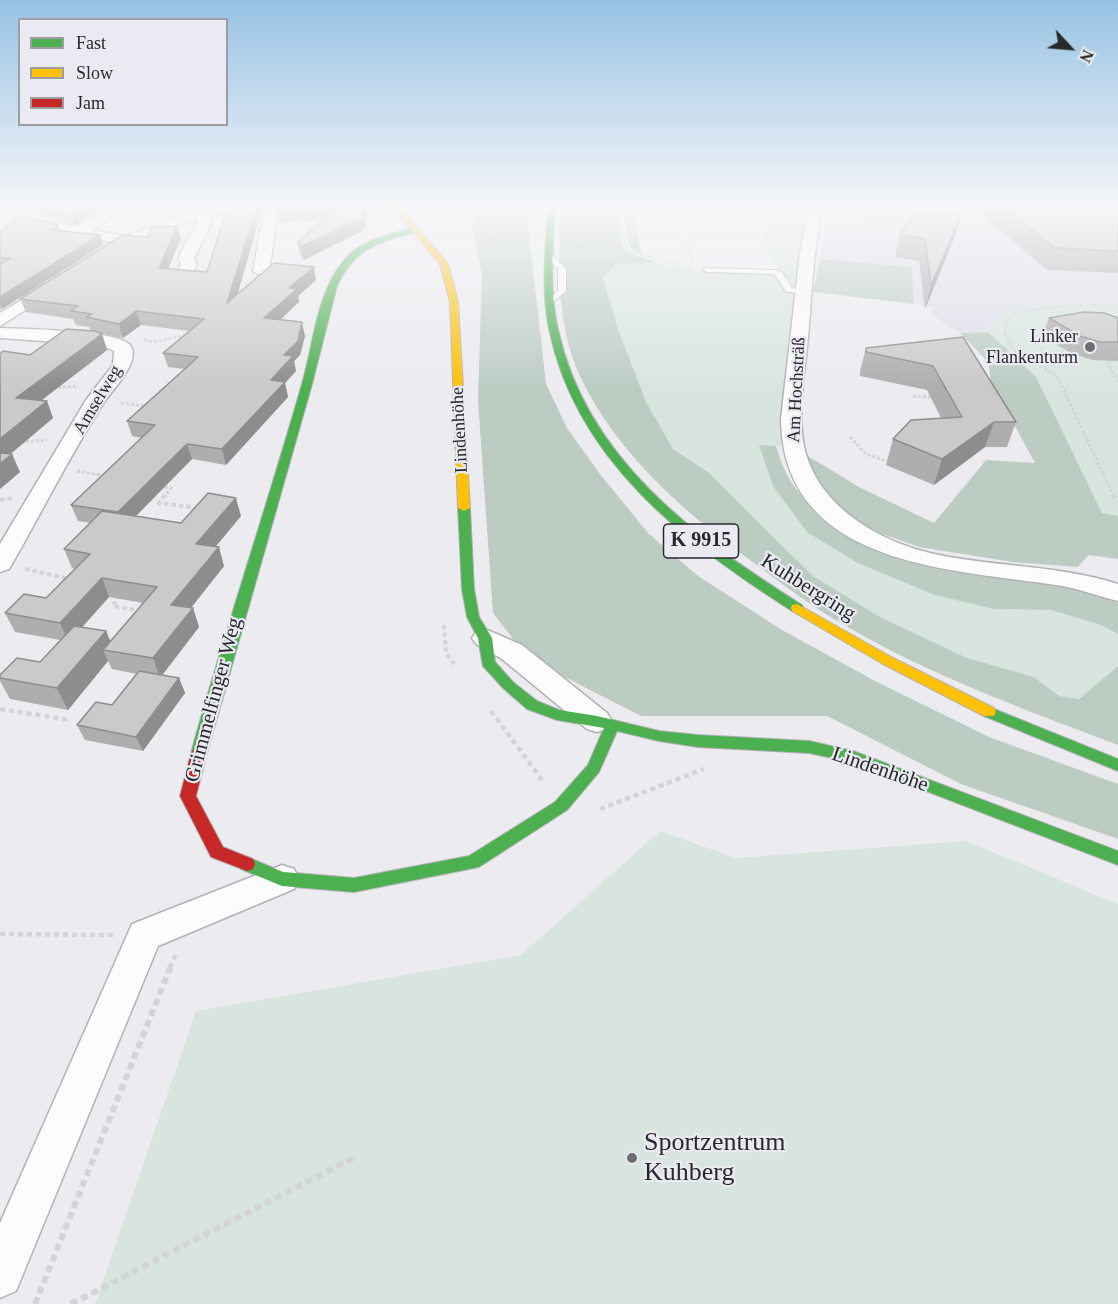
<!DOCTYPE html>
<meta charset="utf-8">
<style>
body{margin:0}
#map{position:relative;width:1118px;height:1304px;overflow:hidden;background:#ececf0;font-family:"Times New Roman",serif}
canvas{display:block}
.legend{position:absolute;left:18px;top:18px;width:210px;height:108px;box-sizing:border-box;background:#eaeaf2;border:2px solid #9d9da3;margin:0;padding:8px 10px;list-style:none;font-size:18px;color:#29292c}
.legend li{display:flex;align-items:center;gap:12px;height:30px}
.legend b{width:30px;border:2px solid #9d9da3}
.north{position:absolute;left:1040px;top:18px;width:60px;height:60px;-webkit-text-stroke:4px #eaeaf2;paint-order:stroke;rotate:116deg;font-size:16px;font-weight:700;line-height:24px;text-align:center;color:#29292c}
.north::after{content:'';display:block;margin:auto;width:21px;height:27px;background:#29292c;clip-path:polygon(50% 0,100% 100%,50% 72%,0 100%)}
</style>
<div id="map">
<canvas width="1118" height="1304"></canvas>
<ul class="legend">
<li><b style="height:8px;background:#4caf50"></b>Fast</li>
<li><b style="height:8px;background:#ffc107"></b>Slow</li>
<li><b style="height:8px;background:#c62828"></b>Jam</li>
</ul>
<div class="north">N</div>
</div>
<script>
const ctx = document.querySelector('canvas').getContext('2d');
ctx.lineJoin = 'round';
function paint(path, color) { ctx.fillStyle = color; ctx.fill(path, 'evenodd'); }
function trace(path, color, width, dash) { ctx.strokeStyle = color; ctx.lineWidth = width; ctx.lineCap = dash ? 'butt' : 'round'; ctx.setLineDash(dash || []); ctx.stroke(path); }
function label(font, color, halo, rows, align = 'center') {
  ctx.font = font + ' "Times New Roman",serif'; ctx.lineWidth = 4.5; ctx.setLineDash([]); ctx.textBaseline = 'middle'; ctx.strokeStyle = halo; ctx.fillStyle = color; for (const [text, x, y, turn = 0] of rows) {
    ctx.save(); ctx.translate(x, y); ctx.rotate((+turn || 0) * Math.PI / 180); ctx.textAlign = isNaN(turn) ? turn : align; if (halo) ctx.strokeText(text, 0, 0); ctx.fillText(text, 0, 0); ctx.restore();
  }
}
const built = new Path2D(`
 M 830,206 L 1040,206 L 1062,215 L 1118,230 L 1118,304 L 1049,305 L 1002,316 L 988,332 L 960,333 L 930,314 L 934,307 L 914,304 L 912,267 L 820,259 Z`);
const green = new Path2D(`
 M 694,206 L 807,206 L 797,289 L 791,289 L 778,272 L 760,219 L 699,219 Z
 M 658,263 L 719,273 L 772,273 L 786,292 L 794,292 L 781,413 L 781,446 L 760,445 L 773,486 L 994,609 L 1051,610 L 1101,625 L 1118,634 L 1118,666 L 1079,699 L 1059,696 L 1034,677 L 967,658 L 880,617 L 813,576 L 708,472 L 673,449 L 646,402 L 618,329 L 603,277 L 615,264 Z
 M 1118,304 L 1118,516 L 1102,513 L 1036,378 L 988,332 L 1002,316 L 1019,307 Z
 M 660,831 L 736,858 L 966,841 L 1118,904 L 1118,1304 L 95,1304 L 196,1011 L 521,955 Z`);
const forest = new Path2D(`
 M 482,206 L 530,206 L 528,223 L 546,384 L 567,428 L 600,474 L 648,533 L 698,576 L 782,630 L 877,682 L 989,737 L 1118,784 L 1118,839 L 961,784 L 827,716 L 641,716 L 543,666 L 514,640 L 493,613 L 478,401 L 482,274 L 472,226 Z
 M 561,206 L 618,206 L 621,242 L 626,252 L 658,263 L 616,264 L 603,277 L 618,329 L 646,402 L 673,449 L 708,472 L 813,576 L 880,617 L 967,658 L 1034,677 L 1059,696 L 1079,699 L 1118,666 L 1118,745 C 1025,710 930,675 844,625 C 809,605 776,579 743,555 C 678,507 615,450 580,376 C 556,325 558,261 561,206 Z
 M 624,206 L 631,206 L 642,255 L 633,251 L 628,242 Z
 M 820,259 L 912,267 L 914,304 L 813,292 Z
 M 988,332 L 1036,377 L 1102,513 L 1118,516 L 1118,559 L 1089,555 L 1078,567 L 1013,562 L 919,547 L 868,529 L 822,492 L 803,453 L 859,487 L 934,523 L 986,460 L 1035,463 L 991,382 L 988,362 L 960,333 Z
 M 759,445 L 776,446 C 789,491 806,503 844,526 C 868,540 890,556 917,563 C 984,580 1053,574 1118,603 L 1118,634 L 1101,625 L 1051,610 L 994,609 L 935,595 L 858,563 L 807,532 L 773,486 Z`);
const pathFar4 = new Path2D(`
 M 621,206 L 624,242 L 629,252 L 691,267
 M 680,206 L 692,264
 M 934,206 L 945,215
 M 835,213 L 914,220
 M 763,218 L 770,256
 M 955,224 L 970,235
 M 290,225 L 321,226
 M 575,245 L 594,206
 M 462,252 L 479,249 L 506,206
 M 234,297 L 249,284
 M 1005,334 L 1005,326 L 1010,315 C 1046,305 1081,304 1118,305`);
const pathFar3 = new Path2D(`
 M 1005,333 L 1010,345 L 1017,353 L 1057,376 L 1114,497
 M 144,340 L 153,342 L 186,335
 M 1107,362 L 1118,381
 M 53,388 L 79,386
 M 913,396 L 933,397
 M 121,403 L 146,406
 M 850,437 L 866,454 L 889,462
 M 21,442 L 47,440
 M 77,471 L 105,476
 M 160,486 L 171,488 L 164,497`);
const pathFar2 = new Path2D(`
 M 165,495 L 159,503 L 198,508
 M 1113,495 L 1118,501
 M 0,500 L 12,498
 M 25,569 L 70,579
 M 120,595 L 113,606 L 140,611
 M 444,625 L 446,653 L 455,665`);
const pathFar1 = new Path2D(`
 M 0,709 L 70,720
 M 491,711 L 542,780
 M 600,809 L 704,769
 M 0,934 L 113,935
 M 170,968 L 176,954`);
const path = new Path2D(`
 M 35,1304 L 171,966
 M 71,1304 L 357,1156`);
const lane = new Path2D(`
 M 545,253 L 551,253 L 566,269 L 566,291 L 549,306 L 545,304 L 558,290 L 558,269 L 545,257 Z
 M 704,268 L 774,270 L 782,272 L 792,288 L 808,291 L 804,293 L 786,292 L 776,276 L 773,274 L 707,272 L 703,270 Z`);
const street = new Path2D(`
 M 14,206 L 28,206 C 40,223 58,223 77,227 L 110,206 L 126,206 L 92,230 L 125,236 L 203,209 L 249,206 L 247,209 L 211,216 L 212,221 L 194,259 L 197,264 L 191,276 L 185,278 L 177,273 L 181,264 L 178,259 L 198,219 L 158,232 L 103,259 L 95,254 L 112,242 L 34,227 L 25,222 Z
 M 265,206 L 279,206 L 269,271 L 261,276 L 253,271 Z
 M 809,206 L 823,206 C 813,249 812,293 808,337 C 805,369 799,401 802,433 C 808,500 873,540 934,554 C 995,567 1058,565 1118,584 L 1118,601 C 1097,596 1077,588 1056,585 C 949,569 783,566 781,419 L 800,253 Z
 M 1040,206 L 1060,206 L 1118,224 L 1118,232 L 1090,226 Z
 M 53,281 L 59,283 L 61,286 L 59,289 L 0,326 L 0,313 Z
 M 0,328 C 23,329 118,330 130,345 C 142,360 113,389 105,401 C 71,453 43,510 12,564 L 9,569 L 0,572 L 0,544 L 86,400 L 113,365 L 114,351 L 101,345 L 0,338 Z
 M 485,629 L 522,645 L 607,713 L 612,721 L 607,729 L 597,732 L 587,729 L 502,659 L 476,644 L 472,638 L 476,632 Z
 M 282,865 L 294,869 L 299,879 L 294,889 L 158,946 L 16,1291 L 0,1298 L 0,1223 L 132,924 Z`);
const fast = new Path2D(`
 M 549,206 L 555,206 C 553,246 549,289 558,329 C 586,459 696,538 802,605 L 803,608 L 802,611 L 792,611 C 686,543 576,461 549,329 C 541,289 545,246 549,206 Z
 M 414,228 L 417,228 L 417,232 C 379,241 354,249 337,286 L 312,384 L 207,753 L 204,757 L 194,757 L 191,753 L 204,707 C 236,598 271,492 302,384 C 314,343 316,293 345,259 C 361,240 390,234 414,228 Z
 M 464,505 L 470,508 L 474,589 L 479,617 L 492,638 L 495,662 L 513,682 L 537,701 L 559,710 L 597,716 L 659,731 L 698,735 L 809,741 L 853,751 L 1118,851 L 1118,865 L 851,762 L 809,753 L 698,747 L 659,741 L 617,731 L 599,772 L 567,810 L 479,867 L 354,892 L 282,886 L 241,869 L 239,864 L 241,859 L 247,857 L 283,872 L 354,878 L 469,856 L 555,802 L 588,765 L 604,728 L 557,720 L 527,709 L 503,688 L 483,666 L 478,638 L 467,617 L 462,589 L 458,508 Z
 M 989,707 L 1118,759 L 1118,771 L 984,716 L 982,712 L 984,708 Z`);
const slow = new Path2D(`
 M 392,206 L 399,206 L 448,264 L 458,302 L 470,508 L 464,511 L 458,508 L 450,302 L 440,264 Z
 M 797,604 L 893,658 L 994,708 L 996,712 L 994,716 L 984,716 L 883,664 L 792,611 L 791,608 L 792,605 Z`);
const jam = new Path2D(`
 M 199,747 L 204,749 L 207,753 L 196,796 L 223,847 L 253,859 L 255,864 L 253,869 L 247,871 L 211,857 L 180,796 L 191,753 L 194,749 Z`);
const wall = new Path2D(`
 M 104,206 L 76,225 L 42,216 L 39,207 Z
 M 263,206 L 237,295 L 316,280 L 298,296 L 299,302 L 280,320 L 305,336 L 300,355 L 294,361 L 296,371 L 285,383 L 288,397 L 226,465 L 192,459 L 136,516 L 181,523 L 241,516 L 215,547 L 224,566 L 191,608 L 193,608 L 199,627 L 162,675 L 179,678 L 185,693 L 143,751 L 85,740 L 77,725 L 112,705 L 137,674 L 112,669 L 108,661 L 68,710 L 10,699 L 0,681 L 0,675 L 40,662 L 60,640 L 15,632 L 5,613 L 46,598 L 75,569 L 72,568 L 64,549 L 90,523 L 78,521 L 71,505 L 142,438 L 132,436 L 127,421 L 185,369 L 168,367 L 163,353 L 190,331 L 141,325 L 123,338 L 99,333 L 102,334 L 107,350 L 41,401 L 53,418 L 10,454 L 20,472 L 0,489 L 30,355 L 91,331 L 89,327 L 76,325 L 73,319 L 26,312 L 20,299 L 147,237 L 181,238 L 168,269 L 207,272 ZM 109,597 L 143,603 L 110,641 L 106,631 L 82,627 Z
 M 368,206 L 364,230 L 304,260 L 300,255 L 298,242 L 321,221 L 279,223 L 276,211 Z
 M 976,206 L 1037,206 L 1039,207 L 1118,211 L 1118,273 L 1047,270 L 975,209 Z
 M 58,225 L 60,231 L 103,245 L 2,309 L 0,309 L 0,232 Z
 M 956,233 L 925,309 L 919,261 L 895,257 L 900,235 Z
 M 1049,318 L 1118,318 L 1118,361 L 1093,360 L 1073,354 L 1042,336 Z
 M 963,337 L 1016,422 L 1007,447 L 985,447 L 934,485 L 886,465 L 893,439 L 941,418 L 927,390 L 860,376 L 860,371 L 866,348 Z`);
const shadedWall = new Path2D(`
 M 89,206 L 104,206 L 76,225 L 74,216 Z
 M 257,206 L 263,206 L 231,317 L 227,303 Z
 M 364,206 L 368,206 L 364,230 L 304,260 L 301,247 Z
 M 962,212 L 956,233 L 925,309 L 931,286 Z
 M 58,225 L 61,235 L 51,230 Z
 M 177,226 L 181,238 L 163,281 L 159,268 Z
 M 100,235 L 103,245 L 2,309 L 0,304 L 0,297 Z
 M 314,267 L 316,280 L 298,296 L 299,302 L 267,332 L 264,318 L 289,288 Z
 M 136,311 L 141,325 L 123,338 L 119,324 Z
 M 302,322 L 305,336 L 300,355 L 294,361 L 296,371 L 285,383 L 288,397 L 226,465 L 222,449 L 271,380 Z
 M 102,334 L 107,350 L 23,414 L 16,398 Z
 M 47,401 L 53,418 L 0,463 L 0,439 Z
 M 994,422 L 985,447 L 934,485 L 942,459 Z
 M 187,444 L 192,459 L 124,528 L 118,512 Z
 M 12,454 L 20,472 L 0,489 L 0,464 Z
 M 236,498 L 241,516 L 202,563 L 196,544 Z
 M 219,547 L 224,566 L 178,624 L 171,605 Z
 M 102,578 L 109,597 L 69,642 L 60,623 Z
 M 193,608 L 199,627 L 160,678 L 153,658 Z
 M 106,631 L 115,652 L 103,650 L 108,661 L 68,710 L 57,688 Z
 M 179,678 L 185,693 L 143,751 L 136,737 Z`);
const building = new Path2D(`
 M 40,206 L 89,206 L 74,216 L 39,207 Z
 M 228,206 L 257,206 L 227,303 L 274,263 L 314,267 L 289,288 L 297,289 L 264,318 L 302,322 L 298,341 L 284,355 L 293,356 L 271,380 L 285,382 L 222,449 L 187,444 L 118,512 L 71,505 L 155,425 L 127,421 L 198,357 L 163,353 L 204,319 L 136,311 L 119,324 L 86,317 L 92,314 L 71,311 L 78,306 L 20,299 L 123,235 L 147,237 L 152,227 L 177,226 L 159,268 L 207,272 Z
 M 277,206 L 364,206 L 362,218 L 301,247 L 298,242 L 335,209 L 276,211 Z
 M 1002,206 L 1037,206 L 1039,207 L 1118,211 L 1118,251 L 1055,248 Z
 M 962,212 L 931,286 L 925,239 L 900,235 L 915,214 Z
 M 23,216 L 58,225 L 51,230 L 100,235 L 0,297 L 0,264 L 11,258 L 0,258 L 0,232 L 10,224 Z
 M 1084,312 L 1104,313 L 1118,318 L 1118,342 L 1100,342 L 1080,336 L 1049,318 Z
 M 66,329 L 95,331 L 102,334 L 16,398 L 47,401 L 0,439 L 0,354 L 3,351 L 30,355 Z
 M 963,337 L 1016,422 L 994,422 L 942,459 L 893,439 L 911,420 L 962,417 L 933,366 L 866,352 L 866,348 Z
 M 0,453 L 12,454 L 0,464 Z
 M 208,493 L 236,498 L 196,544 L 219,547 L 171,605 L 193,608 L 153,658 L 103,650 L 157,587 L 102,578 L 60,623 L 5,613 L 24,594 L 46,598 L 90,554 L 64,549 L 102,511 L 181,523 Z
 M 74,626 L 106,631 L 57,688 L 0,678 L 0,675 L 17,658 L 40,662 Z
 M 139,671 L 179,678 L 136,737 L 77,725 L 96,702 L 112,705 Z`);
const markers = [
 [1090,347,6,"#6d6d71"],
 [632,1158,6,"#6d6d71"]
];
const farPoinames = [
 ["Linker",1078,337],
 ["Flankenturm",1078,358]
];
const farStreetnames = [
 ["Am Hochsträß",797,390,-87],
 ["Amselweg",98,400,-59],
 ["Lindenhöhe",460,430,-93]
];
const shields = [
 [701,541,75]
];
const shieldNames = [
 ["K 9915",701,541]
];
const streetNames = [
 ["Kuhbergring",808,588,32],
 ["Grimmelfinger Weg",214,700,-75],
 ["Lindenhöhe",880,770,19]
];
const nearPoinames = [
 ["Sportzentrum",644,1143],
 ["Kuhberg",644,1173]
];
paint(built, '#dedee9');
paint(green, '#d8e5de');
paint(forest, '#bcccc3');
trace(lane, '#b2b2b6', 2);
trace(street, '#b2b2b6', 3);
trace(fast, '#b2b2b6', 2);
trace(slow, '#b2b2b6', 2);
trace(jam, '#b2b2b6', 2);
trace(pathFar4, '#d4d4d6', 2, [2, 1.5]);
trace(pathFar3, '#d4d4d6', 3, [3, 2]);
trace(pathFar2, '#d4d4d6', 4, [4.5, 3]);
trace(pathFar1, '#d4d4d6', 4.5, [5, 4]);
trace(path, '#d4d4d6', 6, [7, 4.5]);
paint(lane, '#fcfcfd');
paint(street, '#fcfcfd');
paint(fast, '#4caf50');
paint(slow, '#ffc107');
paint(jam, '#c62828');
paint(wall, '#afaeaf');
paint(shadedWall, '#8e8d8e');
paint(building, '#cbcacb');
trace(building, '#8e8d8e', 1.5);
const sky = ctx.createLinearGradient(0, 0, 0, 389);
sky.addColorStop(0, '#97c2e4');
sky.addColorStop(0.53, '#f6f6f8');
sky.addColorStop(1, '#f6f6f800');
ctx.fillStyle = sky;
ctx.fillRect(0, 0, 1118, 389);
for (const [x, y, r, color] of markers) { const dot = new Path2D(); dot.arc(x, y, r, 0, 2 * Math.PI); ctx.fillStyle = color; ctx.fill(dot); trace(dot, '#eaeaf2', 2); }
label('18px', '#29292c', '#eaeaf2', farPoinames, 'right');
label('18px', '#29292c', '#eaeaf2', farStreetnames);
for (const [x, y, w] of shields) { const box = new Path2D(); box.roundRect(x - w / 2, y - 17, w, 34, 4.5); ctx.fillStyle = '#eaeaf2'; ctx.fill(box); trace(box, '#29292c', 1.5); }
label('bold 20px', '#29292c', null, shieldNames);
label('21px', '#29292c', '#eaeaf2', streetNames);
label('26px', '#29292c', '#eaeaf2', nearPoinames, 'left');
</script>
